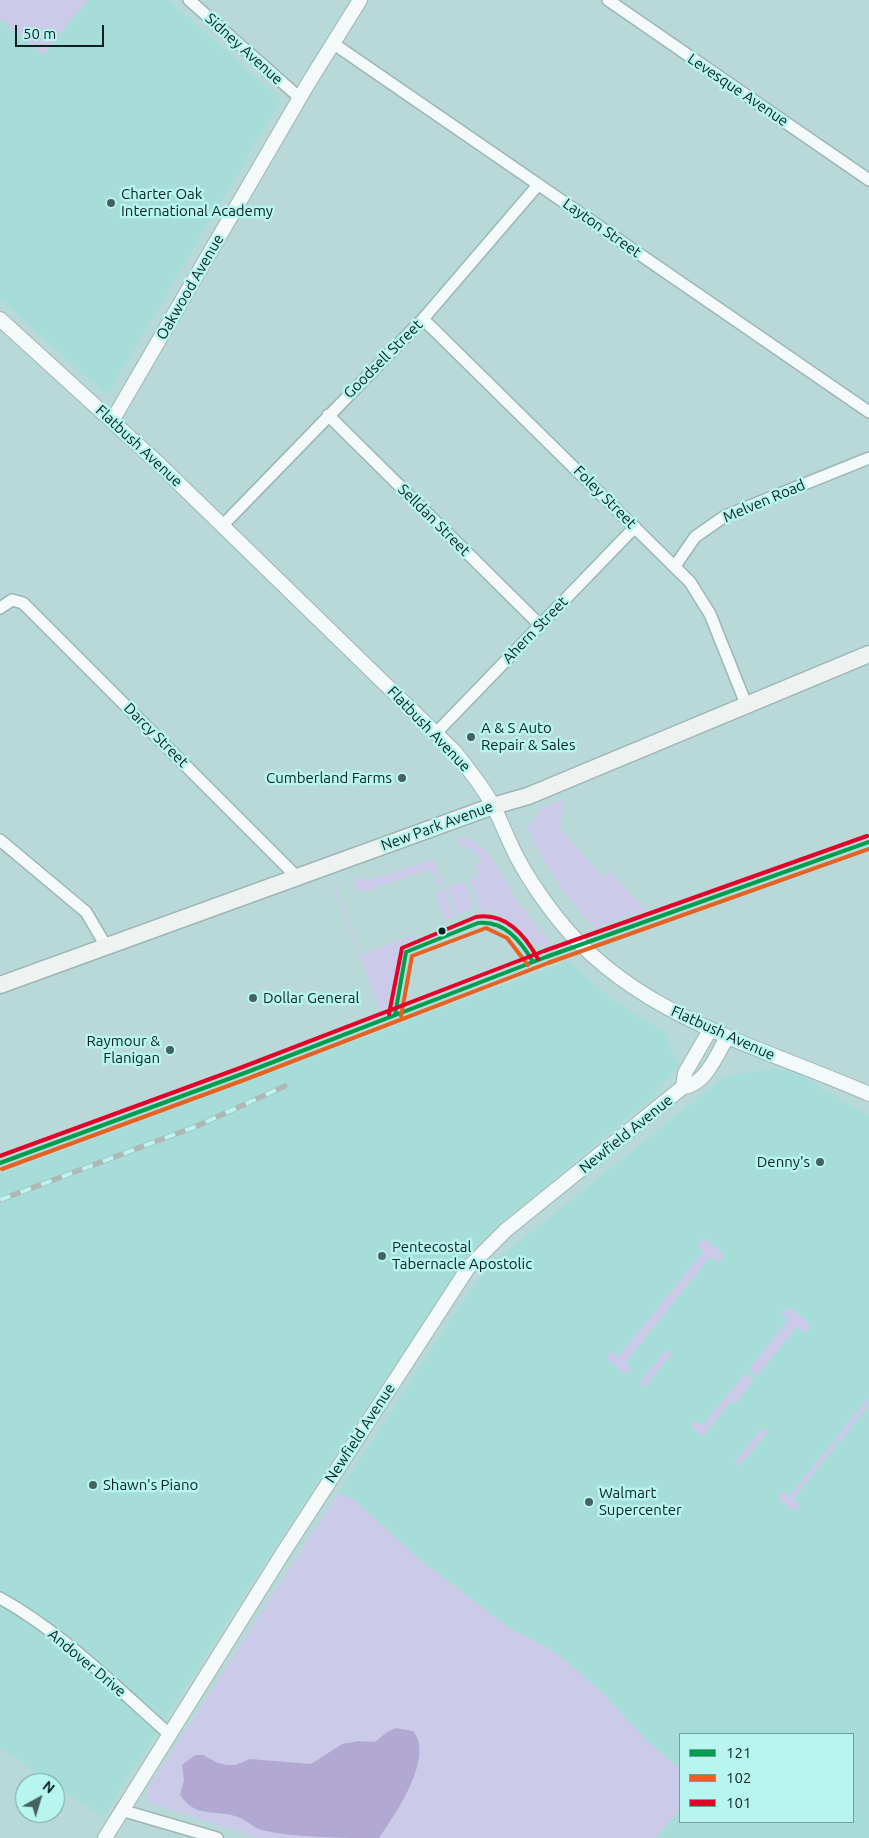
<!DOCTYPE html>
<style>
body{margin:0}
#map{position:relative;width:869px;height:1838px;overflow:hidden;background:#b8d9d7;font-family:Ubuntu,sans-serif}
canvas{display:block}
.legend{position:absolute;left:679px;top:1733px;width:175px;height:90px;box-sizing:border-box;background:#b8f5ef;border:1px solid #72a19c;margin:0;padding:6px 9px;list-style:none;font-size:15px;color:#092220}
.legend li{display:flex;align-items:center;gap:10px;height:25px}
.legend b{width:25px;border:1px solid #72a19c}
.north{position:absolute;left:15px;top:1773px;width:50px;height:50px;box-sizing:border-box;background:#b8f5ef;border:1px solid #72a19c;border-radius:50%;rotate:39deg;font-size:14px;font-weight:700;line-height:20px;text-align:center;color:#092220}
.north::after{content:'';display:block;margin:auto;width:18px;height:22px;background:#466260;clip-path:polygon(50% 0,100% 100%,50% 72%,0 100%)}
.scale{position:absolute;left:15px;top:25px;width:89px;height:22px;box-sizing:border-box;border:2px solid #092220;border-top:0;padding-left:6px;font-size:15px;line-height:18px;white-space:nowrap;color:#092220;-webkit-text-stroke:4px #b8f5ef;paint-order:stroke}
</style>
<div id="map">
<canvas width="869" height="1838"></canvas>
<ul class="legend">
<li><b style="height:6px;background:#009f4f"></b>121</li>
<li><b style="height:6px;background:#e66222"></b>102</li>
<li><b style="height:6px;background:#e4002b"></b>101</li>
</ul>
<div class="north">N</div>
<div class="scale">50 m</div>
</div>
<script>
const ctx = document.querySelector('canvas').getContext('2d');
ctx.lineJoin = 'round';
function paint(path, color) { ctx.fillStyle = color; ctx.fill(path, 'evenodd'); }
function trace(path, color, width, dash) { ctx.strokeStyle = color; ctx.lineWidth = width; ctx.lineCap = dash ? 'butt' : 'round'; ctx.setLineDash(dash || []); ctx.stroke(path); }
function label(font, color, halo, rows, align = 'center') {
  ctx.font = font + ' Ubuntu,sans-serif'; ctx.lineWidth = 5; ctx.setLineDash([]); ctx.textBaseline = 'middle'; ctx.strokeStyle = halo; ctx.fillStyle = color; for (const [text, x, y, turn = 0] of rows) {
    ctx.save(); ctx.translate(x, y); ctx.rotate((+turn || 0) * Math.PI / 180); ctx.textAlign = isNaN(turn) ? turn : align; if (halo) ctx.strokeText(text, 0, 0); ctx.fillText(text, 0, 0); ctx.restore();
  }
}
const built = new Path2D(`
 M 88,0 L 169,0 L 278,97 L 280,102 L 111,389 L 104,393 L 0,299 L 0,19 L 43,54 Z
 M 569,961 L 610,998 L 665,1032 L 678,1065 L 654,1096 L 498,1226 L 466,1257 L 245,1593 L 103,1817 L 0,1748 L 0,1174 Z
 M 770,1069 L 795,1071 L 831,1094 L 869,1115 L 869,1838 L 648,1838 L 680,1798 L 680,1822 L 853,1822 L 853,1734 L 680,1734 L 680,1769 L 647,1741 L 602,1692 L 566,1661 L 553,1651 L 505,1625 L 418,1558 L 353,1499 L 334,1499 L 467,1295 L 491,1264 L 719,1081 L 729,1075 Z`);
const green = new Path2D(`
 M 0,0 L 88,0 L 43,55 L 0,19 Z
 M 562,800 L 564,807 L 560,828 L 602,876 L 609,871 L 646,910 L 596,927 C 579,917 528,844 528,824 L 532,823 L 540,809 Z
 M 463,838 L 472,840 L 482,847 L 494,861 L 515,898 L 553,946 C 535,952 507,921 494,910 L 482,914 L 469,879 L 479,876 L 475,866 L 481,860 L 470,848 L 459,845 L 457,839 Z
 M 433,859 L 443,884 L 439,886 L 436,876 L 428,870 L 364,892 L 356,888 L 353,880 L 359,878 L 372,879 Z
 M 464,881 L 474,909 L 457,915 L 447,887 Z
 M 336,886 L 361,955 L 413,935 L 414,939 L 399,947 L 400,949 L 392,1002 L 380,1011 L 334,887 Z
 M 444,888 L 455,917 L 445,921 L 437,901 L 438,890 Z
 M 704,1239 L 723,1253 L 723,1258 L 718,1263 L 710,1257 L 625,1363 L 632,1369 L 625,1374 L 608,1360 L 608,1354 L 611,1352 L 618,1357 L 703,1252 L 697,1244 Z
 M 790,1307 L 808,1322 L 809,1328 L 805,1333 L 797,1327 L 757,1376 L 749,1369 L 788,1320 L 781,1313 Z
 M 666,1350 L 672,1354 L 643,1389 L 640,1382 Z
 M 745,1373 L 754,1380 L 735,1404 L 731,1401 L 703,1437 L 693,1429 L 692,1424 L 696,1421 L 703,1425 Z
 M 869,1397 L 869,1405 L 839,1443 L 835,1439 Z
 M 762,1428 L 768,1432 L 742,1463 L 737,1465 L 734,1463 Z
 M 833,1442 L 837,1445 L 793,1499 L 800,1506 L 798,1509 L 792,1510 L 780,1500 L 779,1494 L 783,1491 L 789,1496 Z
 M 338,1493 L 353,1499 L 418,1558 L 505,1625 L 553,1651 L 566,1661 L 602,1692 L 647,1741 L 680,1769 L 680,1809 L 656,1838 L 258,1838 L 148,1802 L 147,1790 Z`);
const forest = new Path2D(`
 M 396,1728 L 413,1731 C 435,1757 395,1815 379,1838 C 341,1838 297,1838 261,1830 C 253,1827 246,1820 238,1817 C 217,1809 196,1819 180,1795 L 184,1780 L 182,1765 L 195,1755 L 203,1755 L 218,1763 L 227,1765 L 235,1765 L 250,1759 L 311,1764 L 342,1744 L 359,1741 L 375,1742 L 387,1732 Z`);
const minor = new Path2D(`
 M 189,0 L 300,98
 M 608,0 L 869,180
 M 334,44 L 869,412
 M 423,319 L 690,582 L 710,614 L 746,704
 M 328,415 L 540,625
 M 222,526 L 423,319 L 538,185
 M 675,566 L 695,537 L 725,516 L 869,458
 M 0,608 L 12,600 L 23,603 L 296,876
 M 436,733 L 635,527
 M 0,840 L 86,912 L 106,946
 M 0,1598 C 63,1633 115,1686 169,1734
 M 121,1810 L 217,1838`);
const tertiary = new Path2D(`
 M 0,319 L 160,465 L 455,752 C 468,769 482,785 492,804 C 502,822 508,841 518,859 C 529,880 544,901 558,919 C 636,1017 760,1046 869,1094
 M 112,421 L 309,82 L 360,0
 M 683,1087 L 685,1073 L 710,1030
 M 105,1838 L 281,1556 L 468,1268 L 506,1230 L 683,1087 C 705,1085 717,1055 727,1037`);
const secondary = new Path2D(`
 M 0,985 L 493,806 L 528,796 L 869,654`);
const rail = new Path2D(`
 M 0,1200 L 197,1126 L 285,1086`);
const bus1 = new Path2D(`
 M 395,1015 L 406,952 L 478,923 C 504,920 521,941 533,962
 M 0,1163 L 242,1074 L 546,957 L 869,842`);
const bus2 = new Path2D(`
 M 401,1016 L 412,956 L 486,928 L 507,938 L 528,965
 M 2,1169 L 244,1080 L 548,963 L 869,849`);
const bus3 = new Path2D(`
 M 389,1014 L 402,948 L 476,917 C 505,912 525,935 538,959
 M 0,1156 L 240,1068 L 544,951 L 867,836`);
const markers = [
 [111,203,5,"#466260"],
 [471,737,5,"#466260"],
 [402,778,5,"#466260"],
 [442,931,4.5,"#092220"],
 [253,998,5,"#466260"],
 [170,1050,5,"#466260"],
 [820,1162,5,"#466260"],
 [382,1256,5,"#466260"],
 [93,1485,5,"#466260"],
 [589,1502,5,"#466260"]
];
const streetNames = [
 ["Sidney Avenue",244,49,42],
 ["Levesque Avenue",738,90,34],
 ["Layton Street",602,228,35],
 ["Oakwood Avenue",190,287,-60],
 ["Goodsell Street",383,359,-45],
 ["Flatbush Avenue",139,446,43],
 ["Foley Street",605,497,45],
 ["Melven Road",764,501,-23],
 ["Selldan Street",434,520,45],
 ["Ahern Street",535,630,-46],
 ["Flatbush Avenue",429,729,46],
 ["Darcy Street",156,735,45],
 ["New Park Avenue",437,826,-20],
 ["Flatbush Avenue",723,1033,24],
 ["Newfield Avenue",626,1134,-39],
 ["Newfield Avenue",360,1433,-57],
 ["Andover Drive",87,1663,40]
];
const poiNames = [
 ["Charter Oak",121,194],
 ["International Academy",121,211],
 ["A & S Auto",481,728],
 ["Repair & Sales",481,745],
 ["Cumberland Farms",392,778,"right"],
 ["Dollar General",263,998],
 ["Raymour &",160,1041,"right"],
 ["Flanigan",160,1058,"right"],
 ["Denny's",810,1162,"right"],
 ["Pentecostal",392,1247],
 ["Tabernacle Apostolic",392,1264],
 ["Shawn's Piano",103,1485],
 ["Walmart",599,1493],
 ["Supercenter",599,1510]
];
paint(built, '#a6ddd9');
paint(green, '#cccae9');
paint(forest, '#b2a9d3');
trace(minor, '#9cb6b5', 14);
trace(tertiary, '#9cb6b5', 16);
trace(secondary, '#9cb6b5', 19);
trace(minor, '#f4f9f9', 11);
trace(tertiary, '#f4f9f9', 14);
trace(secondary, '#eef3f1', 16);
trace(rail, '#afb8b7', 5.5);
trace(rail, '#b8f5ef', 4, [11]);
trace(bus1, '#009f4f', 4);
trace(bus2, '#e66222', 4);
trace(bus3, '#e4002b', 4);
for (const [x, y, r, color] of markers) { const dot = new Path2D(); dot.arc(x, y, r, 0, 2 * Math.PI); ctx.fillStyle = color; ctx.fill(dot); trace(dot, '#b8f5ef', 2); }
label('15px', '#092220', '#b8f5ef', streetNames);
label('15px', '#092220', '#b8f5ef', poiNames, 'left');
</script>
